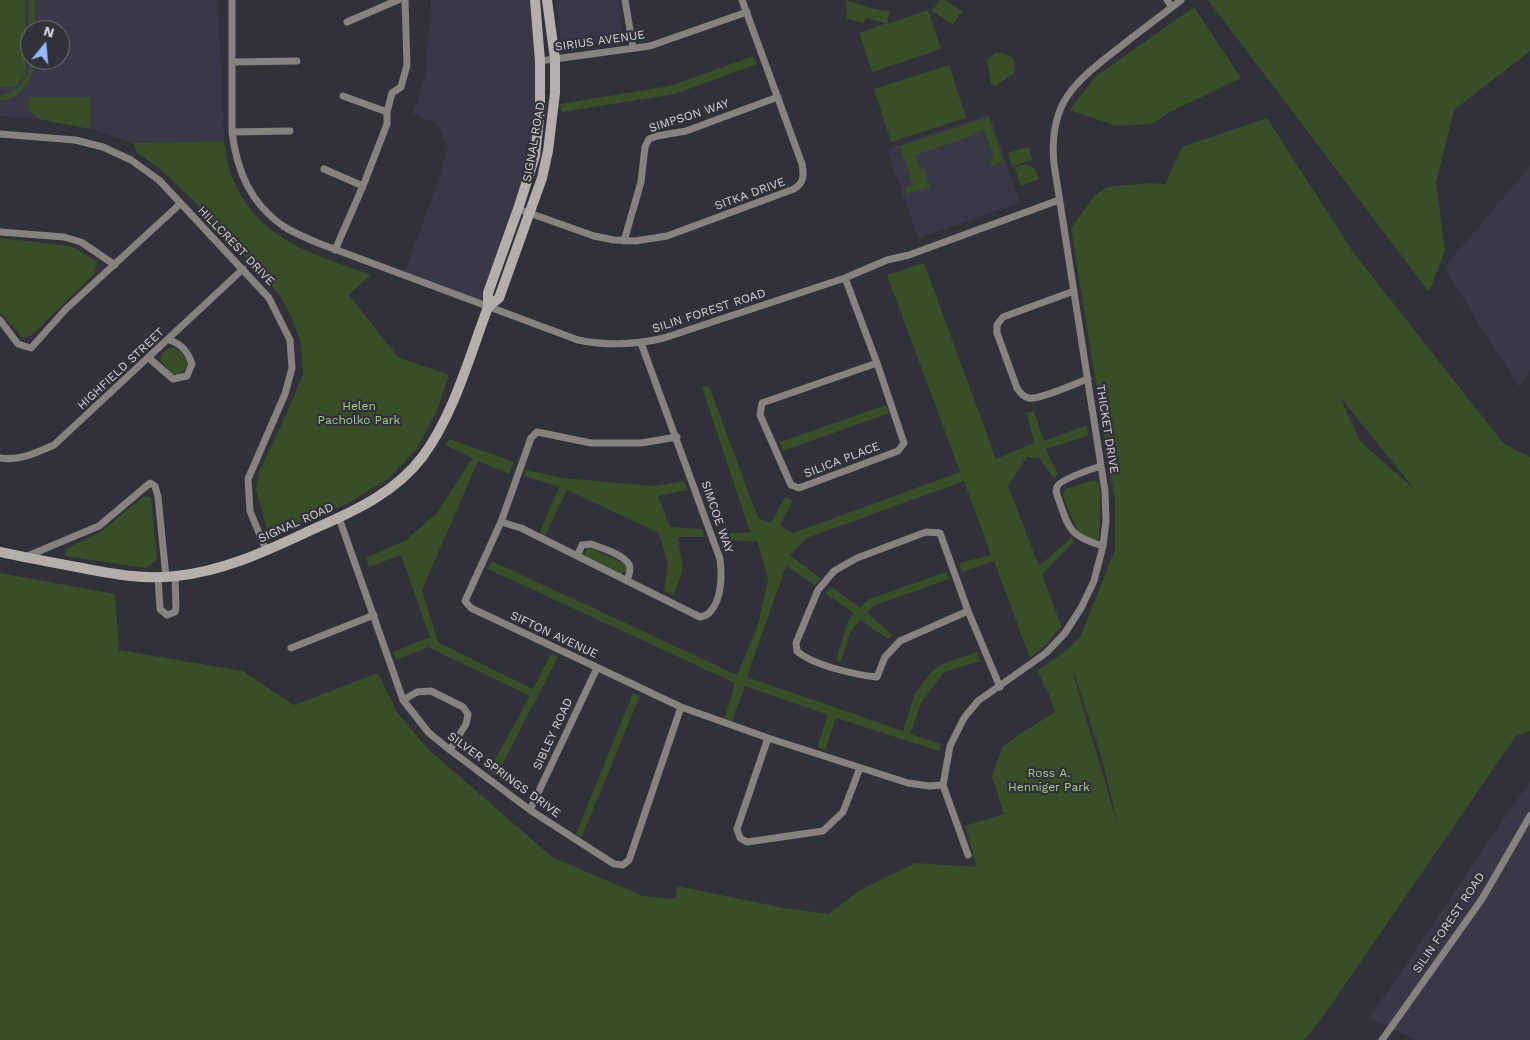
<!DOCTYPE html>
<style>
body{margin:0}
#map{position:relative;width:1530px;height:1040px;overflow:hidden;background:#313139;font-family:"Work Sans",sans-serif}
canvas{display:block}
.north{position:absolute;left:20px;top:20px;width:50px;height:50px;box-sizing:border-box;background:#313139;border:1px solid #727279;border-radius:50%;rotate:17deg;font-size:14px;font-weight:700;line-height:20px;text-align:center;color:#d4d4d9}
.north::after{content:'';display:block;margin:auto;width:18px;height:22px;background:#93b7fd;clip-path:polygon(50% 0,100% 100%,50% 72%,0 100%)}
</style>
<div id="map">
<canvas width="1530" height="1040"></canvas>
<div class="north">N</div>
</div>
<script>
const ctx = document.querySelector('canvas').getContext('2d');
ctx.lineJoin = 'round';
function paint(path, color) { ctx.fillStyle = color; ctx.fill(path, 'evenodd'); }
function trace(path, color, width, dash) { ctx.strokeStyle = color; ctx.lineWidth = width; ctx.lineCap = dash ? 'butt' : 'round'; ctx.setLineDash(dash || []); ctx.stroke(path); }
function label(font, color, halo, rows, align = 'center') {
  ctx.font = font + ' "Work Sans",sans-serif'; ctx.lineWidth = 4.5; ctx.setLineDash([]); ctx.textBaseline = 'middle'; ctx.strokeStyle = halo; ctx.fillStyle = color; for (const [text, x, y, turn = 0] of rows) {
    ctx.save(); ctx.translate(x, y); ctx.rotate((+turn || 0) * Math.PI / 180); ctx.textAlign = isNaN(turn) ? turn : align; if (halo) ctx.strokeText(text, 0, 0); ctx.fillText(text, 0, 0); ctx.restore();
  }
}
const built = new Path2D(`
 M 0,0 L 218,0 L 224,141 L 133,143 L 90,129 L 39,119 L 0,116 ZM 30,30 L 60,30 L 60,60 L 30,60 Z
 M 431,0 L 535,0 L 540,61 L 535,156 L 488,307 L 404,275 L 434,193 L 448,147 L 436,123 L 413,114 L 425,77 Z
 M 556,0 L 619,0 L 622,40 L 562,50 Z
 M 989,114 L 1020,203 L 918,238 L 887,149 Z
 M 1530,166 L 1530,370 L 1519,387 L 1444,268 Z
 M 1530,781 L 1530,1040 L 1415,1040 L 1369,1018 Z`);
const green = new Path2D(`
 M 0,0 L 25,0 L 25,76 L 15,87 L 0,87 Z
 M 29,0 L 35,0 L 35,30 L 30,30 L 30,60 L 34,60 C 34,80 21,99 0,101 L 0,96 C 14,92 24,85 29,70 Z
 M 846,0 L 874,9 L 890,11 L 887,24 L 928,10 L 941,49 L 872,72 L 859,33 L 886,23 L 866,18 L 864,23 L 847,19 Z
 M 940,0 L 945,0 L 962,11 L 953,25 L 932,11 Z
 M 1208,0 L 1530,0 L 1530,51 L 1454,110 L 1436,182 L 1445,251 L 1429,292 Z
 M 1194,7 L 1241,78 L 1170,112 L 1152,124 L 1116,126 L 1070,110 L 1095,77 Z
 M 996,52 C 1010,54 1018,58 1014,73 L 996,86 L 991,84 L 987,60 Z
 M 753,56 L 757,64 L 675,94 L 562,112 L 560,104 L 670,86 Z
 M 949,65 L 966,118 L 891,142 L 874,89 Z
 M 29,97 L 91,97 L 90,129 L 39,119 L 28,109 Z
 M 989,117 L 1004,162 L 992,166 L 990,159 L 994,158 L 984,130 L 975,133 L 975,135 L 915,155 L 920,169 L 924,168 L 930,187 L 907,194 L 905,188 L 913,185 L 900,146 Z
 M 1267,118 L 1353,252 L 1504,444 L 1530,457 L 1530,731 L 1516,736 L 1320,1021 L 1304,1040 L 0,1040 L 0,573 L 115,594 L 119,650 L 243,671 L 294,705 L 378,673 L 397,712 L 427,748 L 552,857 L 643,896 L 676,899 L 677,886 L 784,908 L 829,914 L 860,890 L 915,863 L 977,867 L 965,826 L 1004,814 L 992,776 L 1002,747 L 1020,734 L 1055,712 L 1049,695 L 1037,671 L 1067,650 L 1080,637 L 1115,550 L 1115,501 L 1071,228 L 1095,195 L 1107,187 L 1148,183 L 1165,184 L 1182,147 ZM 1340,397 L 1414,489 L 1360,441 ZM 1074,673 L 1102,759 L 1119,829 L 1073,674 Z
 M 224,141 C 226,151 227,162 230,172 C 255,240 310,252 370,275 L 349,295 L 398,357 L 449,375 L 437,411 L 416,450 L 387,480 L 346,504 L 281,533 L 271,534 L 266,526 L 256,490 L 259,472 L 289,408 L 303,374 L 301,342 L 291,316 L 279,294 L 194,201 L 159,168 L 137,153 L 133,143 Z
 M 1028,147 L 1032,160 L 1012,166 L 1008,153 Z
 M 1026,164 L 1035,169 L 1039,179 L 1021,186 L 1014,167 Z
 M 0,238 L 70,246 L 97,261 L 95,273 L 32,335 L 23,338 L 0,313 Z
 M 924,263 L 996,459 L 1034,443 L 1027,413 L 1034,411 L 1044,441 L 1087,425 L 1088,436 L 1046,449 L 1058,475 L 1054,478 L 1039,458 L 1027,457 L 1008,486 L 1039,566 L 1071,538 L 1074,542 L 1042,574 L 1061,626 L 1048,643 L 1030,658 L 994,561 L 962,572 L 959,563 L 991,555 L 964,481 L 807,538 L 790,555 L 820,578 L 815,585 L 786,566 L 747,677 L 903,731 L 915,693 L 933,670 L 944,663 L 977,652 L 980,661 L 944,672 L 921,703 L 910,734 L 941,744 L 939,751 L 836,718 L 825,750 L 817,747 L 828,715 L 745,686 L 732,722 L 725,718 L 735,683 L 488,569 L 492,561 L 737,675 L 757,628 L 768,580 L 758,542 L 724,539 L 723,534 L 750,532 L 702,387 L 709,386 L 758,518 L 771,523 L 785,497 L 793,500 L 780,526 L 793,533 L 960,472 L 887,275 Z
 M 170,347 C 176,347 187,355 188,362 C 188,368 182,372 178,375 L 172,374 L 160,360 L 162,354 Z
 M 886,405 L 889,413 L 783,451 L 780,442 Z
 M 449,439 L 514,462 L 509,474 L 478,461 L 422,590 L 438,642 L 533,689 L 551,654 L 558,657 L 496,776 L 489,771 L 530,696 L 428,647 L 397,660 L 393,652 L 430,637 L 401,555 L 369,567 L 366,558 L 406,540 L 437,513 L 472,458 L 445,445 Z
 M 526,470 L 563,478 L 654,486 L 684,481 L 688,490 L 658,496 L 670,527 L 702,529 L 705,537 L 678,537 L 683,568 L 674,595 L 664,591 L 668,564 L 659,533 L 567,490 L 545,535 L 540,532 L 559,487 L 524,476 Z
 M 1094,480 L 1099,484 L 1100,498 L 1099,537 L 1095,541 L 1078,532 L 1063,496 L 1065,489 Z
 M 144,496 L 151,497 L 157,560 L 146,568 L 65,556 L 66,549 L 102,531 Z
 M 587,548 L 590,548 L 626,564 L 627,567 L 626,571 L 621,574 L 585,556 L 585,554 Z
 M 946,572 L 949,579 L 873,606 L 867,613 L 893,635 L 888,639 L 860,620 L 851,631 L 841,662 L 836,660 L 848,621 L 854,613 L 825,593 L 832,587 L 860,608 L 869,599 Z
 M 633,693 L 640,696 L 582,836 L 576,834 Z`);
const street = new Path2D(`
 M 232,0 L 232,132 C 237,171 250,203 283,226 C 294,233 306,238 318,243 L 578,340 C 608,346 635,345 664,338 L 845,278 L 887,260 L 909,255 L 1059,200
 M 625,0 L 633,48
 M 1167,0 L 1172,7
 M 347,22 L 398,0
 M 540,61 L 650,46 L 747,12
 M 232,62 L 297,61
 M 343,96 L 387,112
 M 232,132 L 290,131
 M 0,134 L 75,140 L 103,147 L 131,160 L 159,180 L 269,298 L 290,340 L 292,368 L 285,394 L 248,479 L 250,511 L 266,550
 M 324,169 L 363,186
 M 518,209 L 594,236 L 614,240 L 635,241 L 667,236 L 794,189 C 804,183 804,175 802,164 L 742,0
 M 0,232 L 64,237 L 81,242 L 115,265
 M 624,241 L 641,182 L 645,147 L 649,139 L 657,136 L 686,131 L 778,97
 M 335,250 L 363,186 L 387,124 L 387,112 L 392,93 L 401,87 L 407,65 L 405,0
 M 845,278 L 877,363 L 904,443 L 898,451 L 799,488 L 791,485 L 760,415 L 762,403 L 877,363
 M 1074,291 L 1003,317 L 997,325 L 997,333 L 1017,388 C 1020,393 1023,397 1029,398 C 1039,400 1076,383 1088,379
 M 0,320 L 18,344 L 31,348 L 66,309 L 180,204
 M 149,358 L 173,379 L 187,376 L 192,364 C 188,352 182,344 169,340
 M 677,437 L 641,443 L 591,443 L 537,432 L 531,438 L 501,522 L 465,601 L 471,608 L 681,707 L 768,738 L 908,783 L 929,786 L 943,785
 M 0,458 C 20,461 36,453 54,445 L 243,269
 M 1101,466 C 1092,469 1060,479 1057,487 C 1056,489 1056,492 1057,495 C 1069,527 1067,536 1103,546
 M 339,518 L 403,700 L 429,733 L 450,750 L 530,810 L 614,864 L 623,865 L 629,860 L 681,707
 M 501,522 L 521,528 L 700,617 C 704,616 708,615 710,612 C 722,600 722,574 720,559 L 641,343
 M 577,556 L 582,545 L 591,544 C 601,548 631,556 630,569 C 630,573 628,577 627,581
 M 25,557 L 99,526 L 150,483 L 155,486 L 158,497 L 166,577
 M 158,577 L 160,609 L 167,615 L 175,612 L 176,608 L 175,576
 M 968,611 L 900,641 L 885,657 L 877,677 C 856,675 812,665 797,651 L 796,643 L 818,590 L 834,571 L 857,558 L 926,532 L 940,533 L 968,611 L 1000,687
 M 291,648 L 374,615
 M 403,700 L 417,692 L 431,691 L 463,707 L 468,714 L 466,724 L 450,750
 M 768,738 L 737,829 L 740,838 L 747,842 L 823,831 L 843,812 L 860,768
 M 530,810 L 597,668
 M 968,855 L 943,785 L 950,746 L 964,718 L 978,701 L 1046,653 L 1065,633 L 1081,608 L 1094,581 L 1103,546 L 1106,521 L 1105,491 L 1054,164 C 1048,102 1075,82 1120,47 C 1140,31 1161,16 1181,0
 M 1382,1040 L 1482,899 L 1530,816`);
const secondary = new Path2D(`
 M 488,307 L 499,298 L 542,178 L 548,151 L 555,93 L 555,59 L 547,0
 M 0,552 C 27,558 54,563 82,568 C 113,574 144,580 176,576 C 227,571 272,548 318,527 C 357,510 397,491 423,456 C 454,414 470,355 488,307 L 488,293 L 518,209 L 535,156 L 540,109 L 540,61 L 535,0`);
const streetNames = [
 ["SIRIUS AVENUE",600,41,-8],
 ["SIMPSON WAY",689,116,-18],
 ["SIGNAL ROAD",534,142,-80],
 ["SITKA DRIVE",750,194,-20],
 ["HILLCREST DRIVE",236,246,46],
 ["SILIN FOREST ROAD",709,311,-18],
 ["HIGHFIELD STREET",121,369,-43],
 ["THICKET DRIVE",1107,429,81],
 ["SILICA PLACE",842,460,-21],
 ["SIMCOE WAY",717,517,71],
 ["SIGNAL ROAD",296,523,-24],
 ["SIFTON AVENUE",554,635,25],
 ["SIBLEY ROAD",553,734,-65],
 ["SILVER SPRINGS DRIVE",504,775,36],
 ["SILIN FOREST ROAD",1449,923,-56]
];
const parkNames = [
 ["Helen",359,406],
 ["Pacholko Park",359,420],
 ["Ross A.",1049,773],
 ["Henniger Park",1049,787]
];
paint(built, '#393846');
paint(green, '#384d28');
trace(street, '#85827f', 7);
trace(secondary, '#b4afaa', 10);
label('12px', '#d4d4d9', '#313139', streetNames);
label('12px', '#a6ce89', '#313139', parkNames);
</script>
